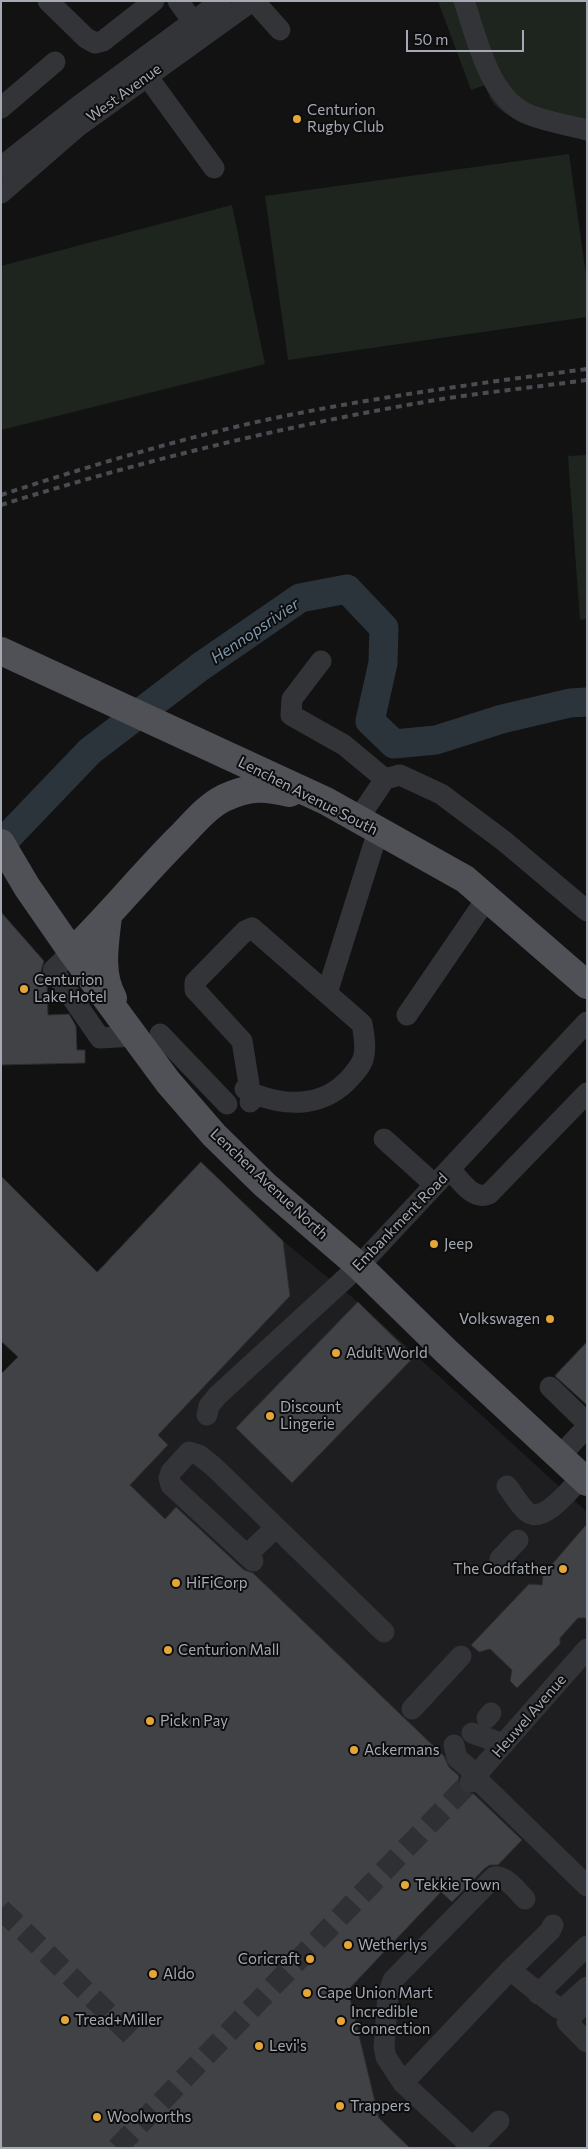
<!DOCTYPE html>
<style>
body{margin:0}
#map{position:relative;width:588px;height:2149px;overflow:hidden;background:#121213;font-family:Commissioner,sans-serif}
canvas{display:block}
.frame{position:absolute;inset:0;border:2px solid #a4a9b3;pointer-events:none}
.scale{position:absolute;left:406px;top:30px;width:118px;height:22px;box-sizing:border-box;border:2px solid #a4a9b3;border-top:0;padding-left:6px;font-size:15px;line-height:18px;white-space:nowrap;color:#a4a9b3;-webkit-text-stroke:4px #0d0d0e;paint-order:stroke}
</style>
<div id="map">
<canvas width="588" height="2149"></canvas>
<div class="frame"></div>
<div class="scale">50 m</div>
</div>
<script>
const ctx = document.querySelector('canvas').getContext('2d');
ctx.lineJoin = 'round';
function paint(path, color) { ctx.fillStyle = color; ctx.fill(path, 'evenodd'); }
function trace(path, color, width, dash) { ctx.strokeStyle = color; ctx.lineWidth = width; ctx.lineCap = dash ? 'butt' : 'round'; ctx.setLineDash(dash || []); ctx.stroke(path); }
function label(font, color, halo, rows, align = 'center') {
  ctx.font = font + ' Commissioner,sans-serif'; ctx.lineWidth = 4; ctx.setLineDash([]); ctx.textBaseline = 'middle'; ctx.strokeStyle = halo; ctx.fillStyle = color; for (const [text, x, y, turn = 0] of rows) {
    ctx.save(); ctx.translate(x, y); ctx.rotate((+turn || 0) * Math.PI / 180); ctx.textAlign = isNaN(turn) ? turn : align; if (halo) ctx.strokeText(text, 0, 0); ctx.fillText(text, 0, 0); ctx.restore();
  }
}
const built = new Path2D(`
 M 201,1162 L 283,1241 L 358,1302 L 587,1512 L 587,2148 L 1,2148 L 1,1374 Z`);
const green = new Path2D(`
 M 438,1 L 587,1 L 587,139 C 558,132 509,126 491,100 C 489,96 487,90 485,85 L 471,90 Z
 M 569,154 L 587,282 L 587,317 L 288,360 L 265,196 Z
 M 232,205 L 265,364 L 1,430 L 1,266 Z
 M 587,455 L 587,619 L 580,620 L 568,456 Z`);
const river = new Path2D(`
 M 1,844 L 90,751 L 200,667 L 300,598 L 347,589 L 384,628 L 383,663 L 370,721 L 394,744 L 436,740 L 502,719 L 570,703 L 587,702`);
const building = new Path2D(`
 M 1,912 L 44,961 L 41,971 L 47,984 L 48,1015 L 69,1014 L 76,1026 L 77,1050 L 85,1050 L 85,1063 L 1,1065 Z
 M 201,1162 L 283,1241 L 290,1296 L 158,1435 L 168,1445 L 130,1485 L 165,1519 L 176,1507 L 244,1570 L 253,1573 L 444,1756 L 449,1767 L 459,1776 L 458,1786 L 461,1791 L 467,1794 L 474,1794 L 522,1840 L 498,1865 L 490,1865 L 485,1868 L 452,1902 L 441,1892 L 348,1990 L 379,2118 L 410,2148 L 1,2148 L 1,1374 L 18,1357 L 1,1341 L 1,1176 L 97,1272 Z
 M 358,1302 L 414,1357 L 292,1483 L 236,1428 Z
 M 587,1342 L 587,1405 L 555,1376 Z
 M 587,1524 L 587,1618 L 578,1618 L 560,1638 L 560,1644 L 517,1688 L 510,1681 L 512,1670 L 490,1649 L 479,1652 L 471,1645 L 529,1584 L 542,1585 L 543,1575 Z`);
const minorTunnel = new Path2D(`
 M 1,1909 L 136,2040
 M 117,2148 L 470,1782`);
const minor = new Path2D(`
 M 48,1 L 86,38 L 95,43 L 103,41 L 154,1
 M 178,1 L 200,31
 M 254,1 L 280,30
 M 464,1 C 477,38 489,100 530,115 C 548,122 568,125 587,130
 M 147,76 L 214,168
 M 1,108 L 55,62
 M 1,167 L 76,108 L 221,1
 M 1,193 L 77,127 L 252,1
 M 321,661 L 292,699 L 291,715 L 344,745 L 385,779
 M 358,819 L 385,779 L 400,775 L 441,794 L 504,841 L 587,911
 M 72,952 L 53,970 L 100,1038 L 135,1036
 M 327,993 L 378,831
 M 407,1015 L 487,898
 M 160,1034 L 227,1104
 M 245,1089 L 249,1084 L 242,1041 L 198,993 L 195,990 L 195,982 L 245,931 L 252,928 L 362,1024 C 364,1034 366,1045 364,1055 C 363,1064 356,1071 350,1078 C 325,1106 290,1107 257,1095 L 250,1102
 M 384,1139 L 435,1185
 M 450,1169 C 460,1180 473,1201 489,1194 L 587,1093
 M 550,1387 L 587,1423
 M 207,1415 L 209,1406 L 217,1396 L 359,1266 L 587,1022
 M 560,1456 L 587,1427
 M 507,1486 C 513,1494 519,1504 526,1511 C 543,1526 571,1488 582,1477
 M 247,1555 L 276,1527
 M 500,1559 L 518,1540
 M 253,1561 L 171,1485 L 169,1478 L 171,1472 L 189,1452 L 199,1455 L 213,1466 L 384,1632
 M 412,1709 L 461,1656
 M 487,1718 L 491,1713
 M 472,1733 L 504,1744
 M 454,1745 L 457,1758 L 477,1775
 M 475,1777 L 587,1886
 M 470,1782 L 587,1649
 M 510,1970 L 558,2008 L 566,2006 L 587,1987
 M 538,1994 L 587,1946
 M 587,2000 L 567,2022 L 587,2042
 M 403,2083 L 510,1970 L 550,1931 L 553,1925
 M 472,2147 L 403,2083 L 386,2057 L 384,2047 L 388,1995 L 393,1980 L 494,1877 C 506,1875 517,1891 525,1899
 M 472,2148 L 499,2121`);
const major = new Path2D(`
 M 1,651 L 326,801 L 465,879 L 587,985
 M 1,843 L 27,887 L 72,952 L 168,1082 L 214,1135 L 265,1185 L 359,1266 L 447,1352 L 587,1482
 M 108,916 C 105,943 99,974 113,998
 M 72,952 C 109,916 142,875 179,838 C 192,825 206,807 224,798 C 250,786 264,787 290,793`);
const rail = new Path2D(`
 M 1,495 C 89,466 179,439 270,419 C 375,397 481,383 587,369
 M 1,505 C 144,460 289,425 436,400 C 486,392 537,387 587,380`);
const markers = [
 [297,119,5,"#e5a638"],
 [24,989,5,"#e5a638"],
 [434,1244,5,"#e5a638"],
 [550,1319,5,"#e5a638"],
 [336,1353,5,"#e5a638"],
 [270,1416,5,"#e5a638"],
 [563,1569,5,"#e5a638"],
 [176,1583,5,"#e5a638"],
 [168,1650,5,"#e5a638"],
 [150,1721,5,"#e5a638"],
 [354,1750,5,"#e5a638"],
 [405,1885,5,"#e5a638"],
 [348,1945,5,"#e5a638"],
 [310,1959,5,"#e5a638"],
 [153,1974,5,"#e5a638"],
 [307,1993,5,"#e5a638"],
 [65,2020,5,"#e5a638"],
 [341,2021,5,"#e5a638"],
 [259,2046,5,"#e5a638"],
 [340,2106,5,"#e5a638"],
 [97,2117,5,"#e5a638"]
];
const streetNames = [
 ["West Avenue",124,93,-36],
 ["Lenchen Avenue South",308,796,27],
 ["Lenchen Avenue North",269,1184,43],
 ["Embankment Road",400,1222,-46],
 ["Heuwel Avenue",529,1716,-49]
];
const poiNames = [
 ["Centurion",307,110],
 ["Rugby Club",307,127],
 ["Centurion",34,980],
 ["Lake Hotel",34,997],
 ["Jeep",444,1244],
 ["Volkswagen",540,1319,"right"],
 ["Adult World",346,1353],
 ["Discount",280,1407],
 ["Lingerie",280,1424],
 ["The Godfather",553,1569,"right"],
 ["HiFiCorp",186,1583],
 ["Centurion Mall",178,1650],
 ["Pick n Pay",160,1721],
 ["Ackermans",364,1750],
 ["Tekkie Town",415,1885],
 ["Wetherlys",358,1945],
 ["Coricraft",300,1959,"right"],
 ["Aldo",163,1974],
 ["Cape Union Mart",317,1993],
 ["Incredible",351,2012],
 ["Connection",351,2029],
 ["Tread+Miller",75,2020],
 ["Levi's",269,2046],
 ["Trappers",350,2106],
 ["Woolworths",107,2117]
];
const waterNames = [
 ["Hennopsrivier",255,631,-34]
];
paint(built, '#1e1e20');
paint(green, '#1e251f');
trace(river, '#2c343b', 29);
paint(building, '#414246');
trace(building, '#2c2c2f', 1);
trace(minorTunnel, '#2f3033', 21, [21, 11]);
trace(minor, '#333438', 21);
trace(major, '#4f5157', 28);
trace(rail, '#4a4c51', 4, [6, 5]);
for (const [x, y, r, color] of markers) { const dot = new Path2D(); dot.arc(x, y, r, 0, 2 * Math.PI); ctx.fillStyle = color; ctx.fill(dot); trace(dot, '#0d0d0e', 2); }
label('15px', '#a4a9b3', '#0d0d0e', streetNames);
label('15px', '#a4a9b3', '#0d0d0e', poiNames, 'left');
label('italic 16px', '#7d97ac', '#0d0d0e', waterNames);
</script>
